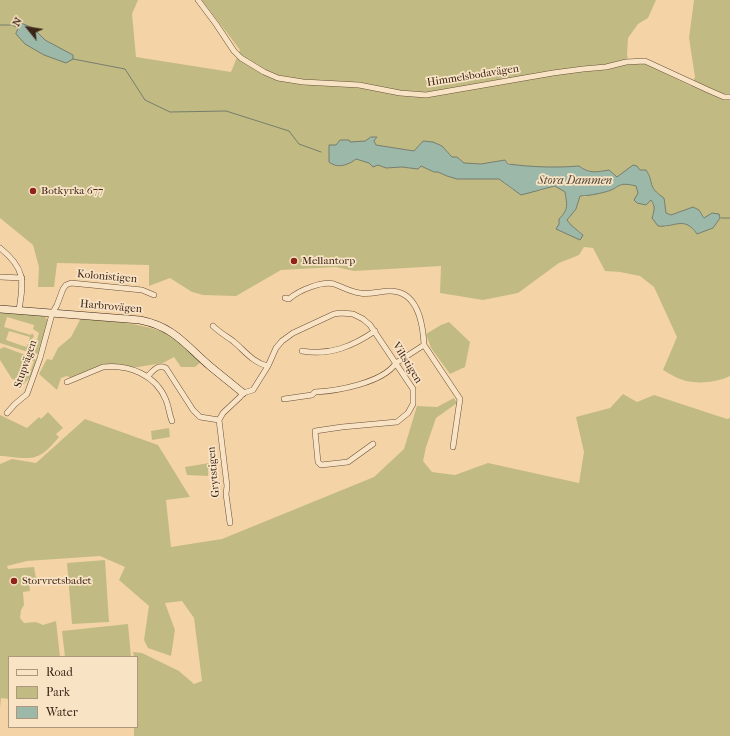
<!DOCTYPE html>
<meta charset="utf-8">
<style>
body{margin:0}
#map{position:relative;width:730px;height:736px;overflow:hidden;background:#f4d4a6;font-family:"IM FELL French Canon",serif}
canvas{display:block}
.legend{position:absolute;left:8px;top:656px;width:130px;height:72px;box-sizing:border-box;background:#f8e3c5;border:1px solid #ad977f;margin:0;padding:5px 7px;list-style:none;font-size:12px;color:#3c2417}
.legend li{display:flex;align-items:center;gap:8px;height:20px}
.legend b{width:20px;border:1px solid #ad977f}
.north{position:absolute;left:8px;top:8px;width:40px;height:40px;-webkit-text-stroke:3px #f8e3c5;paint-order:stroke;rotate:300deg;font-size:11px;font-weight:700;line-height:16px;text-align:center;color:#3c2417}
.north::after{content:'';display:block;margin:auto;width:14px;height:18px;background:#3c2417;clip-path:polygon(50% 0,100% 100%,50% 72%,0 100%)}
</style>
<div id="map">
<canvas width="730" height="736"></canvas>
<ul class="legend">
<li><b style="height:5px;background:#f8e3c5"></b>Road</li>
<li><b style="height:11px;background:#c1bb83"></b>Park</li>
<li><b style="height:11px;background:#9cb8a8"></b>Water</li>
</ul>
<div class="north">N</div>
</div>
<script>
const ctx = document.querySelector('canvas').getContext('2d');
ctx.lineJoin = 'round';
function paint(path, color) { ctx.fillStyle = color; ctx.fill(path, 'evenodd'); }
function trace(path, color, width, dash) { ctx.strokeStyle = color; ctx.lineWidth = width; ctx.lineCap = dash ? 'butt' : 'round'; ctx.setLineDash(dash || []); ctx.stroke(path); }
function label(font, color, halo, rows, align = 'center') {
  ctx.font = font + ' "IM FELL French Canon",serif'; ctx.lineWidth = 3.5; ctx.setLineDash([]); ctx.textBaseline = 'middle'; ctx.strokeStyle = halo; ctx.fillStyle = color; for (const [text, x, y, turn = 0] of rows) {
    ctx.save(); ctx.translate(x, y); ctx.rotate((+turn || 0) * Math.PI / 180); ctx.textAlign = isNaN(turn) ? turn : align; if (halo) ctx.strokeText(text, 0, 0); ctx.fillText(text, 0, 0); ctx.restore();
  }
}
const green = new Path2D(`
 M 0,0 L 138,0 L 132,14 L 136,57 L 231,72 L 240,50 L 202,0 L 656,0 L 648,18 L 638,24 L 628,38 L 627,54 L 628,61 L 643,63 L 691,86 L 695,77 L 689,38 L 694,0 L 730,0 L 730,376 C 718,382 700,384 686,381 C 678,379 670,374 663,370 L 677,337 L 654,287 L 640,276 L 620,272 L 605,271 L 593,248 L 584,247 L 579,255 L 559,263 L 518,293 L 483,300 L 440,293 L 441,266 L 354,271 L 336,267 L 281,270 L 236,296 L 203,295 L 192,292 L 170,278 L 149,286 L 149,265 L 57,263 L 54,287 L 38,287 L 39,267 L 33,245 L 0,218 ZM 33,28 L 45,40 L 57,47 L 17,34 ZM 371,137 L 377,138 L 374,141 L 376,145 L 414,151 L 423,141 L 433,142 L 442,146 L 452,157 L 457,157 L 464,163 L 481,164 L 505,160 C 514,171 564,167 579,166 C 589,174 597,172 609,170 L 617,177 L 646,170 C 652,178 648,181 653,189 C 655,193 660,195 664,198 L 666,213 L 671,215 L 693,207 L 699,210 L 705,218 L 720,218 L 713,228 L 697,234 C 687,220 680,222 665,227 L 651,200 L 646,205 L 638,193 L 636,185 L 624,183 L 606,192 L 594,193 L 585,197 L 580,196 L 576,209 L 567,220 L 571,225 L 583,234 L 559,219 C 569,209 567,205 565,192 L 555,186 L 539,191 L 513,190 L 499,179 L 488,179 L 447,176 L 438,172 L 434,172 L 421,166 L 418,169 L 402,167 L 386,168 L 378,165 L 356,159 C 347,164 338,169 329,162 L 330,145 L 336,145 L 350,142 L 365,142 Z
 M 0,312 L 42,316 L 45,317 L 49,322 L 39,352 L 37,354 L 33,353 L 39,333 L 33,329 L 34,325 L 7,317 L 4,327 L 31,335 L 32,333 L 34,336 L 31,341 L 29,341 L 30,337 L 9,331 L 6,340 L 26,347 L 28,344 L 30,345 L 29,351 L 28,352 L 0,343 Z
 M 81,318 C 105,321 134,322 157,330 C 175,336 189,349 202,361 L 195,367 L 181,367 L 174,357 L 163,363 L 132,368 L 121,365 L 103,365 L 71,378 L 67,376 L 61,378 L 57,390 L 39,374 L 47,359 L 52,360 L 58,348 L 71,337 Z
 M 449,322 L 470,342 L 465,367 L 450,374 L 431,348 L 426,334 L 441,325 Z
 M 4,347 L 28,356 L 27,359 L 25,358 L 20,372 L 29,375 L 34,361 L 31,360 L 33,358 L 36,360 L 31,376 L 22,386 L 19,381 L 12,379 L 0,360 L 0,349 Z
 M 623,394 L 637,402 L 654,395 L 727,419 L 730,418 L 730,736 L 134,736 L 134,727 L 137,727 L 137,657 L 134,657 L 133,652 L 142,653 L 179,671 L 194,684 L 202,681 L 194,618 L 182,601 L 165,603 L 175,630 L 171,656 L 148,648 L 144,640 L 149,606 L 119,580 L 125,567 L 100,556 L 27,561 L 7,566 L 8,569 L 34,567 L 36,578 L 29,579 L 30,591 L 23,592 L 24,605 L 21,610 L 20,618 L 24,623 L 36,622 L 43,625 L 56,621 L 60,657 L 9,657 L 9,699 L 1,698 L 0,708 L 0,464 L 12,459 L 36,463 L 85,419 L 158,445 L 190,497 L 166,500 L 171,547 L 222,539 L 374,477 L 404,449 L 417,406 L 437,407 L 454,398 L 457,403 L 436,418 L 426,447 L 423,461 L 432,472 L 455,475 L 488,463 L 579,483 L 584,452 L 576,417 L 610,408 Z
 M 48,412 L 63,428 L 56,434 L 59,437 C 53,444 44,455 35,457 C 26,460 9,456 0,456 L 0,415 L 27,428 L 39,417 L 41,419 Z
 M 169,428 L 170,437 L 152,440 L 151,431 Z
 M 209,463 L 208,476 L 187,475 L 185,467 Z
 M 105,560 L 109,622 L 72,624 L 67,563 Z
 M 128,624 L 131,657 L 65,657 L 62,631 Z`);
const water = new Path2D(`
 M 21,23 L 33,28 L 45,40 L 73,55 L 73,59 L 66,63 L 44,55 L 25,44 L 16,34 Z
 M 371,137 L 377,137 L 374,141 L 376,145 L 414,151 L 423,141 L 433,142 L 442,146 L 452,157 L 457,157 L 464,163 L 481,164 L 505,160 L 508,164 C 532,167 554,168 579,166 C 589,174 597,172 609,170 L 617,177 L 633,165 L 637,166 L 640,170 L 646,170 C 655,183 646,186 664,198 L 666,213 L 671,215 L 693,207 L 699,210 L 704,218 L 712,213 L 719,214 L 720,218 L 713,228 L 697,234 C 684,215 675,228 658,226 L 652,218 C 654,211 656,207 651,200 L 646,205 L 637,203 L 634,200 L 638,193 L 636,186 C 616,181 621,188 605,192 C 598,194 587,196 580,196 L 576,209 L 567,220 L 571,225 L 583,235 L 580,240 L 556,229 L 559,224 L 559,219 C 569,209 567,205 565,192 L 555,186 L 521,195 L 499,179 L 457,179 L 447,176 L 438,172 L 434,172 L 421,166 L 418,169 L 402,167 L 386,168 L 378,165 L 373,167 L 369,163 L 356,159 C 348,165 338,169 329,162 L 329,145 L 336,145 L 340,140 L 349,140 L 350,142 L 365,141 Z`);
const stream = new Path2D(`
 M 0,25 L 12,25 L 18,28
 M 73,59 L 125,69 L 145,100 L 170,112 L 226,111 L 289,131 L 299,144 L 321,152
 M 721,218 L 730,218`);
const street = new Path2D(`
 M 198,0 L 216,24 L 234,51 L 241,58 L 264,72 L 278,78 L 303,82 L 359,85 L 400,93 L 426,95 L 553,73 L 583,69 L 606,67 L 626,62 L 645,61 L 708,90 L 724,97 L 730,97
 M 0,248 C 25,268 24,280 19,310
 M 0,277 L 22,278
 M 285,298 L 289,299 C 299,290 322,281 334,284 C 343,287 351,292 360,293 C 370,295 380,291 390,291 C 418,291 423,325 424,345
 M 213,326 C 219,332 226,336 233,341 C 244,350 253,363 268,366
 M 302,351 C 330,356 353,346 375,331
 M 147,377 C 153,371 157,364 166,368 L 193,410 L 200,417 L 219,420 L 223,413 L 240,397 L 243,393 L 253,390 L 268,366 L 276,348 L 282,341 L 293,333 L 334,314 L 341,313 L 353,314 L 363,319 L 370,325 L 413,389 L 413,404 L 408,413 L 397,422 L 342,427 L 315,431 L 318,462 L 321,465 L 348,462 L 373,444
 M 67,382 L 103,367 C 129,364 156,375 166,400 C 169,407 169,414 172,421
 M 284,399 L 312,395 L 315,392 C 337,391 383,383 396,363 L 424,345 L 460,399 L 453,447
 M 7,413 L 15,404 L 27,394 L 40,358 L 52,314 L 57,305 L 63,289 L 66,285 L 71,283 L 142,290 L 154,295
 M 219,420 L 227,486 L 226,494 L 230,523`);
const secondary = new Path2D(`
 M 0,309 L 140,320 C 175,327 186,346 211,367 C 222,376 232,384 243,393`);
const markers = [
 [33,191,4,"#8f2418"],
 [294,261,4,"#8f2418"],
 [14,581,4,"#8f2418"]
];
const streetNames = [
 ["Himmelsbodavägen",473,76,-9],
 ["Kolonistigen",107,277,5],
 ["Harbrovägen",111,307,5],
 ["Viltstigen",407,363,58],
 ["Stupvägen",26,364,-71],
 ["Grytstigen",214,472,-95]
];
const poiNames = [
 ["Botkyrka 677",41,191],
 ["Mellantorp",302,261],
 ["Storvretsbadet",22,581]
];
const waterNames = [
 ["Stora Dammen",575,181]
];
paint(green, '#c1bb83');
paint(water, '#9cb8a8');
trace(water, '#767d6e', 1);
trace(stream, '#767d6e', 1);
trace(street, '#6a503b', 6);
trace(secondary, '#3c2417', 8);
trace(street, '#f8e3c5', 5);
trace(secondary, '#f8e3c5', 7);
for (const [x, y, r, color] of markers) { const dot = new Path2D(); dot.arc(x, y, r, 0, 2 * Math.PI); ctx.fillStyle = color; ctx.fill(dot); trace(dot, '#f8e3c5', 1.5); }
label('11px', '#3c2417', '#f8e3c5', streetNames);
label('11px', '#3c2417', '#f8e3c5', poiNames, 'left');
label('italic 12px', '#54493b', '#f8e3c5', waterNames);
</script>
